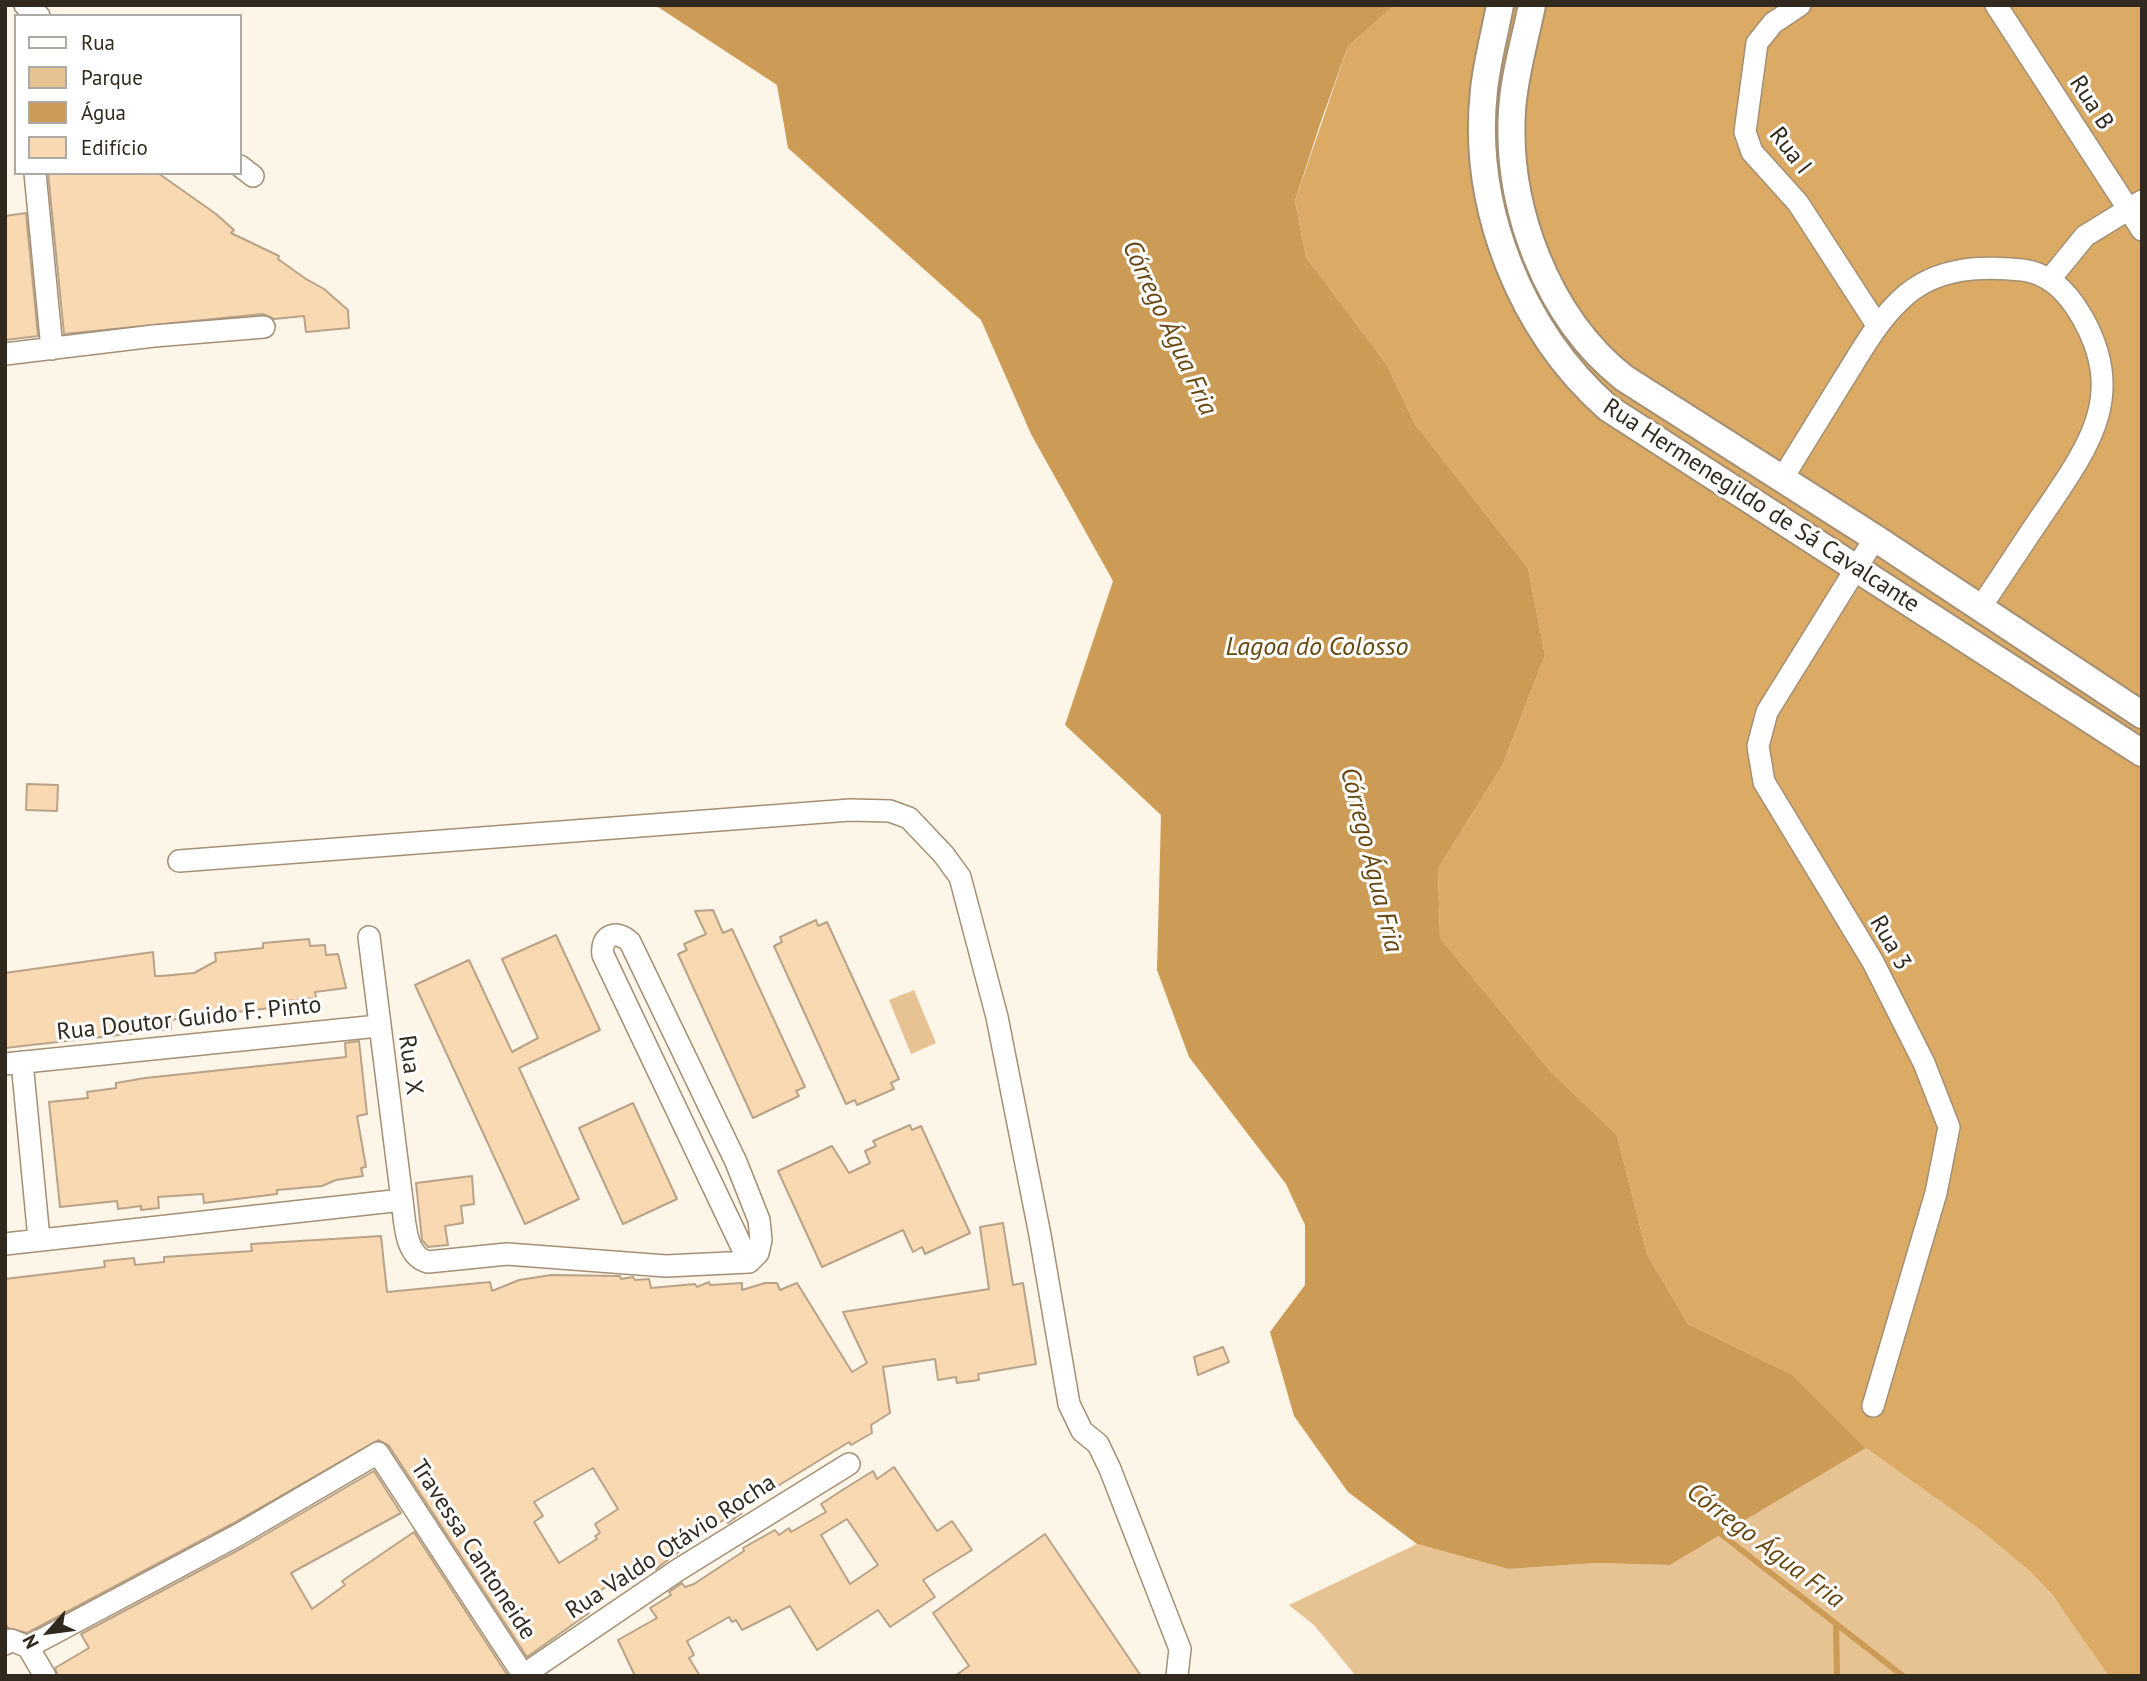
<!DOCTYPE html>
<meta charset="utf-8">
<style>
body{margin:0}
#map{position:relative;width:2147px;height:1681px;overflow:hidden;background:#fef5e9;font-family:"PT Sans",sans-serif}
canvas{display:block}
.frame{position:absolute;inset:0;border:7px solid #31291e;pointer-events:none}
.legend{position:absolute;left:14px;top:14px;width:228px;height:161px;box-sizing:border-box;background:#fff;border:2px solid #ada9a5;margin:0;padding:9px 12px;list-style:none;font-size:21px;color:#31291e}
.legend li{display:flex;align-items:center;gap:14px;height:35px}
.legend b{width:35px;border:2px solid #ada9a5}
.north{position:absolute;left:14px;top:1597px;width:70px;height:70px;-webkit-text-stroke:5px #fff;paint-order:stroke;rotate:242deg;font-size:19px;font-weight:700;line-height:28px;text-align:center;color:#31291e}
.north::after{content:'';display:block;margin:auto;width:24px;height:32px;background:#31291e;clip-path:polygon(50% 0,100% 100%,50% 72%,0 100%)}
</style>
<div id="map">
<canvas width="2147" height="1681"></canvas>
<div class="frame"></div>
<ul class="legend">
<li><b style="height:9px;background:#fff"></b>Rua</li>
<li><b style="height:19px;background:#e7c393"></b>Parque</li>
<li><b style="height:19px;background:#cc9b55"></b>Água</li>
<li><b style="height:19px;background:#f8d9b1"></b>Edifício</li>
</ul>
<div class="north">N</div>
</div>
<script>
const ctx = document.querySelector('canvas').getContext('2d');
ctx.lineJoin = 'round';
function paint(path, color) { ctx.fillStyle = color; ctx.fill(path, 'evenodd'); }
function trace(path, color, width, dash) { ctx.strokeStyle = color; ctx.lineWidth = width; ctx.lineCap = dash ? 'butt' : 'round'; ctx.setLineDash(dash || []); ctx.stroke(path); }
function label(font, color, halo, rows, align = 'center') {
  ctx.font = font + ' "PT Sans",sans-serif'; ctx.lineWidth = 6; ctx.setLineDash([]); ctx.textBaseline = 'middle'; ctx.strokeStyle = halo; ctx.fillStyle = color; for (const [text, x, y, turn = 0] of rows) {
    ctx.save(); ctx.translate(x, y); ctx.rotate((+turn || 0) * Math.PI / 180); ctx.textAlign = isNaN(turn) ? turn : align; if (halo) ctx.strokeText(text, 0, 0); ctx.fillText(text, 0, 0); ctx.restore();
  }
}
const green = new Path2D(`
 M 914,990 L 936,1043 L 911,1054 L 889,1000 Z
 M 1866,1448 C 1922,1488 1985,1524 2032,1573 C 2062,1604 2085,1641 2109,1676 L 1356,1676 L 1314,1625 L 1289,1605 L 1417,1544 L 1508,1569 L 1596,1563 L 1670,1565 Z`);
const forest = new Path2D(`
 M 1395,5 L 2142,5 L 2142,1676 L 2109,1676 L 2053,1596 L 2031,1572 L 1981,1530 L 1866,1448 L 1793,1375 L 1688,1324 L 1647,1254 L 1617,1135 L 1552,1073 L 1440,938 L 1438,869 L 1503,764 L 1545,655 L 1528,568 L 1415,424 L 1387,365 L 1306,257 L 1295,201 L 1348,46 Z`);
const water = new Path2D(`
 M 655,5 L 1395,5 L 1348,46 L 1320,124 L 1295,201 L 1306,257 L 1387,365 L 1415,424 L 1528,568 L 1545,655 L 1503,764 L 1438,869 L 1440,938 L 1552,1073 L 1617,1135 L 1647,1254 L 1688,1324 L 1793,1375 L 1866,1448 L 1670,1565 L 1596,1563 L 1508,1569 L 1417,1544 L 1348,1492 L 1294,1416 L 1270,1332 L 1305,1285 L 1305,1225 L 1286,1184 L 1189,1057 L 1157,970 L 1161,815 L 1065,725 L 1113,581 L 1031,434 L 981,320 L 788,148 L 777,85 Z`);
const stream = new Path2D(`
 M 1717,1531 L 1903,1676
 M 1836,1625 L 1837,1676`);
const building = new Path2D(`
 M 48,173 L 158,173 L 216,214 L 234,230 L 231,233 L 279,256 L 278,259 L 306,279 L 324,289 L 348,310 L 349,328 L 306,332 L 304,316 L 274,319 L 263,314 L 64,334 Z
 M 26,213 L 38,336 L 5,340 L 5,216 Z
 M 27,784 L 58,785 L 57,811 L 26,810 Z
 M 713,910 L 723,933 L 732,929 L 805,1087 L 796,1091 L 799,1096 L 753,1118 L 678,954 L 687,950 L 684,944 L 706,934 L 695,911 Z
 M 816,920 L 818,926 L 827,922 L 899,1079 L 891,1083 L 894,1089 L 857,1105 L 855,1100 L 846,1104 L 774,946 L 782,942 L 780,937 Z
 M 556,935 L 600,1030 L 519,1068 L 579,1199 L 525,1224 L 415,985 L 469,960 L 512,1052 L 538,1038 L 502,959 Z
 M 309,939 L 310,946 L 325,945 L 326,955 L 338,954 L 346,988 L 315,992 L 316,998 L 286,1001 L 287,1006 L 170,1020 L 171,1029 L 5,1048 L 5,973 L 153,952 L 155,976 L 161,976 L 194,973 L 216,961 L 215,953 L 263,948 L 263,943 Z
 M 359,1041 L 367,1114 L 357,1116 L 366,1167 L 361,1168 L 363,1176 L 336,1180 L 322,1186 L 277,1190 L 277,1194 L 204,1203 L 203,1194 L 158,1197 L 159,1208 L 141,1210 L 141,1206 L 118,1209 L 117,1201 L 60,1207 L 49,1102 L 88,1098 L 87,1092 L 116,1088 L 116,1083 L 145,1078 L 346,1057 L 345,1043 Z
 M 633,1103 L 677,1199 L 623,1224 L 579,1128 Z
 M 910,1125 L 912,1130 L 921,1126 L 970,1233 L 925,1254 L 922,1247 L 913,1252 L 903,1230 L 822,1267 L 778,1171 L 832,1146 L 849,1173 L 870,1163 L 865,1151 L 876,1146 L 873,1141 Z
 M 472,1176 L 474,1204 L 461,1206 L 463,1223 L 445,1226 L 448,1245 L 428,1247 L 422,1240 L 416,1183 Z
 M 1003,1223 L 1013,1285 L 1023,1283 L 1036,1364 L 978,1374 L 979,1380 L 957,1383 L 956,1377 L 938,1380 L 935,1359 L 883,1367 L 890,1413 L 871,1425 L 872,1433 L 851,1445 L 849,1442 L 742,1508 L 742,1513 L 728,1523 L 725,1519 L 679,1548 L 681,1550 L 656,1569 L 654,1567 L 630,1583 L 629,1581 L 621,1585 L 617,1580 L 582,1602 L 589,1613 L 527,1657 L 389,1446 L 378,1440 L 232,1524 L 27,1633 L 8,1628 L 5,1623 L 5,1279 L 105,1267 L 104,1261 L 134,1258 L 135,1265 L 164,1262 L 164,1257 L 252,1251 L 251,1244 L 381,1236 L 387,1292 L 490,1282 L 492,1291 L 519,1280 L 551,1275 L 620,1276 L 621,1279 L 633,1277 L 635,1280 L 649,1279 L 651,1288 L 695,1284 L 697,1287 L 709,1282 L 710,1285 L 742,1283 L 742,1290 L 765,1283 L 777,1283 L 780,1290 L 797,1283 L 852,1372 L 867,1363 L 843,1312 L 989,1289 L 980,1227 ZM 593,1468 L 618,1509 L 595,1524 L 600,1533 L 595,1536 L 597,1539 L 559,1563 L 534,1522 L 543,1516 L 534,1502 Z
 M 1223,1347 L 1229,1362 L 1198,1375 L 1194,1357 Z
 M 894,1467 L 937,1531 L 952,1521 L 972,1550 L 923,1580 L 935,1597 L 890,1627 L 878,1610 L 817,1650 L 790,1606 L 742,1630 L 736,1620 L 732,1622 L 729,1617 L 687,1641 L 694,1655 L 689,1658 L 700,1676 L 635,1676 L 618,1640 L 657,1618 L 650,1608 L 671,1595 L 669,1592 L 682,1583 L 685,1587 L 694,1584 L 744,1551 L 743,1548 L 775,1530 L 779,1535 L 789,1528 L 791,1532 L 826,1512 L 821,1504 L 844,1489 L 873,1471 L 877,1479 ZM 847,1519 L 878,1565 L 850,1584 L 821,1535 Z
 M 374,1471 L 401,1513 L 291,1573 L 312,1609 L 345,1585 L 342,1581 L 414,1532 L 508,1676 L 58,1676 L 55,1668 L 89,1648 L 81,1634 L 244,1547 Z
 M 1045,1534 L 1141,1676 L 955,1676 L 969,1666 L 933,1613 Z`);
const minor = new Path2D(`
 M 25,5 L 39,16
 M 1800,5 L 1773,23 L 1757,43 L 1745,132 L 1752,152 L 1798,203 L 1877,325
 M 1996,5 L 2142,230
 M 240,166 L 253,176
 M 35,173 L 52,349
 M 2050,279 L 2085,236 L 2142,201
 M 5,354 L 154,336 L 264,327
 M 1782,479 C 1802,446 1823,413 1843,380 C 1862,350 1879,318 1906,295 C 1939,267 1981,266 2022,270 C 2050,273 2069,294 2082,317 C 2127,395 2089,446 2045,511 C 2023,543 2002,576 1980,608
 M 179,861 L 850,810 L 890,811 L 909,818 L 944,855 L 960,877 L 997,1017 L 1040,1235 L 1069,1404 L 1082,1431 L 1098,1444 L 1110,1469 L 1180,1649 L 1177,1676
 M 369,937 L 402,1200
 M 22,1062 L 39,1239
 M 5,1064 L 378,1026
 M 5,1244 L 402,1200 C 405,1220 404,1256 428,1262 L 507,1254 L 666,1266 L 749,1262 L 758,1253 L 761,1240 L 759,1220 L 736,1162 L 630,942 C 617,929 600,935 603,955 L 749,1262
 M 1873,1406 L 1936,1193 L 1949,1127 L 1924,1063 L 1873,962 L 1764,782 L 1758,746 L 1767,712 L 1875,538
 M 5,1644 L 11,1640 L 28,1647 L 238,1535 L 378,1453 L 524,1676
 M 28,1647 L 45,1676
 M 522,1676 L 678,1570 L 849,1464`);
const tertiary = new Path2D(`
 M 1500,5 C 1495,33 1487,61 1484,90 C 1471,207 1521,331 1608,408 L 2142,753
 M 1532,5 C 1525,40 1514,76 1512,111 C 1506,207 1547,317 1624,378 L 1875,538 L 2142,715`);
const streetNames = [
 ["Rua B",2091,103,57],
 ["Rua I",1790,151,52],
 ["Rua Hermenegildo de Sá Cavalcante",1761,506,33],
 ["Rua 3",1890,943,60],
 ["Rua Doutor Guido F. Pinto",189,1019,-6],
 ["Rua X",410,1065,82],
 ["Rua Valdo Otávio Rocha",671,1547,-33],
 ["Travessa Cantoneide",473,1550,57]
];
const waterNames = [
 ["Córrego Água Fria",1169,328,65],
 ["Lagoa do Colosso",1317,648],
 ["Córrego Água Fria",1371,860,76],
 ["Córrego Água Fria",1765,1546,37]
];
paint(green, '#e7c393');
paint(forest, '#dbaa65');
paint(water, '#cc9b55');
trace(stream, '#cc9b55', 6);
paint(building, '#f8d9b1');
trace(building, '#b8a388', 2);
trace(minor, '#a38f74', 24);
trace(tertiary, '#a38f74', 30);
trace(minor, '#fff', 21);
trace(tertiary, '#fff', 26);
label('24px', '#31291e', '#fff', streetNames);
label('italic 26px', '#684711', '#fff', waterNames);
</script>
